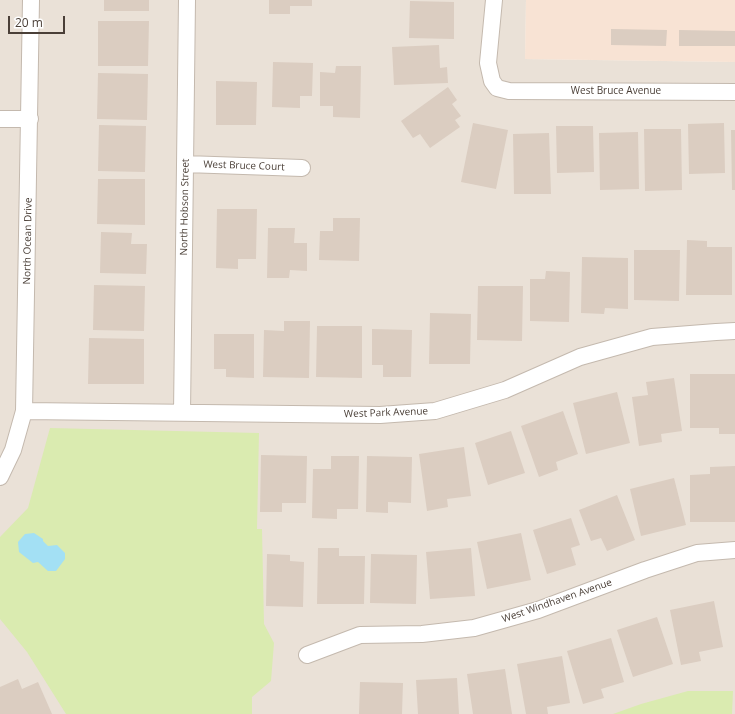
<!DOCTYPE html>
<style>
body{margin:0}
#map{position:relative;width:735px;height:714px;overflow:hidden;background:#f5f0e9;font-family:"Open Sans",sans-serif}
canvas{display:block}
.scale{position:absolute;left:8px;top:16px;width:57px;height:18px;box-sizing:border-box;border:2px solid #4a3f37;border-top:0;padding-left:5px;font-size:12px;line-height:14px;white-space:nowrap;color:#4a3f37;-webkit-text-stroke:3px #fff;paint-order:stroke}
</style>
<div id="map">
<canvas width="735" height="714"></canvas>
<div class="scale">20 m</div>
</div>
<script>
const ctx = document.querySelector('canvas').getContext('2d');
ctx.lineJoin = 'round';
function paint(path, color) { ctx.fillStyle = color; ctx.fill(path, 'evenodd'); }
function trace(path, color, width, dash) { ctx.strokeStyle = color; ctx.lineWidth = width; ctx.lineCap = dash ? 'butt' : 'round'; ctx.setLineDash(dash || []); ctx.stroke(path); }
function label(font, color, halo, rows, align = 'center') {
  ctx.font = font + ' "Open Sans",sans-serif'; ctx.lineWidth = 3; ctx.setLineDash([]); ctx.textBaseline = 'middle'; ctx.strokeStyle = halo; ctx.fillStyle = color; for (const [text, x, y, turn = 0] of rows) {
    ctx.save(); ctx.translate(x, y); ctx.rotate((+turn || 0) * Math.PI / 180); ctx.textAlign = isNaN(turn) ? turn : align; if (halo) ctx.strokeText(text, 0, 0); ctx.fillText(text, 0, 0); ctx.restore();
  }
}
const residential = new Path2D(`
 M 0,0 L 526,0 L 525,59 L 735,62 L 735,714 L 0,714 Z`);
const commercial = new Path2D(`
 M 526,0 L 735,0 L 735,62 L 525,59 Z`);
const green = new Path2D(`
 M 50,428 L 259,433 L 257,529 L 262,529 L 264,624 L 274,643 L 271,681 L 252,697 L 252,714 L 66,714 L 27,652 L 0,619 L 0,537 L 28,508 Z
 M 688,691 L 733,691 L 732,714 L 613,714 L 641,704 Z`);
const water = new Path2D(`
 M 34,533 L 43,539 L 43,541 L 48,546 L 57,545 L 65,553 L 65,559 L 56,571 L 48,571 L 38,562 L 33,563 L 19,552 L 18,542 L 25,534 Z`);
const building = new Path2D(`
 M 104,0 L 149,0 L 149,11 L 104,11 Z
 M 269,0 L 312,0 L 312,6 L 290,6 L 290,14 L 269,14 Z
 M 410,1 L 454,2 L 454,39 L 409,38 Z
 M 98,21 L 149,21 L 148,66 L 98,66 Z
 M 611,29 L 667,30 L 666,46 L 611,45 Z
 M 679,30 L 735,31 L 735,46 L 679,46 Z
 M 439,45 L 440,68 L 447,67 L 448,83 L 394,85 L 392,47 Z
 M 273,62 L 313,63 L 312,96 L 300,96 L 300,108 L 272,107 Z
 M 336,66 L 361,66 L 360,118 L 333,117 L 333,106 L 320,106 L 320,72 L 335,73 Z
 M 98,73 L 148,74 L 147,120 L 97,119 Z
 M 216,81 L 257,82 L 256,125 L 216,125 Z
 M 448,87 L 457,100 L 452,104 L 461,116 L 455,120 L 460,127 L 430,148 L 420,134 L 413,138 L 401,121 Z
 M 473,123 L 508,130 L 496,189 L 461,182 Z
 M 724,123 L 725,173 L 689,174 L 688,124 Z
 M 99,125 L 146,126 L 145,172 L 98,171 Z
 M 556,126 L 593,126 L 594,172 L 557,173 Z
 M 644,129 L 681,129 L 682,190 L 645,191 Z
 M 731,130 L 735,130 L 735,190 L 732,190 Z
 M 638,132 L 639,189 L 600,190 L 599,133 Z
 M 549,133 L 551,194 L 514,194 L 513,134 Z
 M 98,179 L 145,179 L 145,225 L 97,224 Z
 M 217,209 L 257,209 L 256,259 L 238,259 L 238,269 L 216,268 Z
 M 333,218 L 360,218 L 359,261 L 319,260 L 320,231 L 333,231 Z
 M 268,228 L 295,228 L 294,243 L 307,243 L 307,271 L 290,270 L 289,278 L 267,278 Z
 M 101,232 L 132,233 L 131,244 L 147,244 L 146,274 L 100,273 Z
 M 687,240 L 707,241 L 707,247 L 732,247 L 732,295 L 686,295 Z
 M 634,250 L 680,250 L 679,301 L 634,300 Z
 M 582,257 L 628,258 L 628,309 L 605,308 L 604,314 L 581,313 Z
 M 546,271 L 570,272 L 569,322 L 530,321 L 530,279 L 545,279 Z
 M 94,285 L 145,286 L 144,331 L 93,330 Z
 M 478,286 L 523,286 L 522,341 L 477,340 Z
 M 430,313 L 471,314 L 470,364 L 429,364 Z
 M 284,321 L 310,321 L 309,378 L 263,377 L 264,330 L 284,331 Z
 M 317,326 L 362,326 L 362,378 L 316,377 Z
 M 372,329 L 412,330 L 411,377 L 383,377 L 383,365 L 372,365 Z
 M 214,334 L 254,334 L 254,378 L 226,377 L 226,369 L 214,369 Z
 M 89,338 L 144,339 L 144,384 L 88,384 Z
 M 690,374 L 735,374 L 735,434 L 719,434 L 719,428 L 690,428 Z
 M 674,378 L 682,431 L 661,434 L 662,442 L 639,446 L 632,397 L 648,395 L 646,382 Z
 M 617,392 L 630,443 L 586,454 L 573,403 Z
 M 563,411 L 578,454 L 556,462 L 558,470 L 539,477 L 521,426 Z
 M 511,431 L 525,473 L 488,485 L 475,443 Z
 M 464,447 L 471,496 L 447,499 L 448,507 L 427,511 L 419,454 Z
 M 261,455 L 307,456 L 306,503 L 282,503 L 282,512 L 260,512 Z
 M 331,456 L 359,456 L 358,509 L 337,509 L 337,519 L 312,518 L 313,469 L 331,469 Z
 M 367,456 L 412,457 L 411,503 L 388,502 L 388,513 L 366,512 Z
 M 735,466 L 735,522 L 690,522 L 690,475 L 710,474 L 710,467 Z
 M 674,478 L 686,525 L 641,536 L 630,489 Z
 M 617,495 L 635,540 L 607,551 L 601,538 L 591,541 L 579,510 Z
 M 571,518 L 580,545 L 571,548 L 576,565 L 547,574 L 533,530 Z
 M 521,533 L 531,580 L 487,589 L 477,542 Z
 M 318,548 L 339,548 L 339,556 L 365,556 L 364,604 L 317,604 Z
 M 471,548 L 475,596 L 430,599 L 426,552 Z
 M 267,554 L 290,555 L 290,561 L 304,562 L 303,607 L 266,606 Z
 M 371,554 L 417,555 L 416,604 L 370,603 Z
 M 714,601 L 723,647 L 699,652 L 701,661 L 681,665 L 670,610 Z
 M 657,617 L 673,664 L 633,677 L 617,630 Z
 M 611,638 L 624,682 L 601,689 L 604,698 L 583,704 L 567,651 Z
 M 562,656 L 570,703 L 547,707 L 548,714 L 526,714 L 517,664 Z
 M 505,669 L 512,714 L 473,714 L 467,674 Z
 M 457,678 L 459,714 L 418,714 L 416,680 Z
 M 18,679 L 22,689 L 38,682 L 52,714 L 0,714 L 0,687 Z
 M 360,682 L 403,683 L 402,714 L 359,714 Z`);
const street = new Path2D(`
 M 494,0 L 488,63 L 492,81 L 497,88 L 509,91 L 735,92
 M 0,119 L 30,119
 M 185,164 L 302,168
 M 24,411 L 380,415 L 435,411 L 505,390 L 580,357 L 652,337 L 716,332 L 735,331
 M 182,413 L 187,0
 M 0,477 L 13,450 L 24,411 L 31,0
 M 307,655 L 360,635 L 422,634 L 474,628 L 538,610 L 645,570 L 697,553 L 735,550`);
const streetNames = [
 ["West Bruce Avenue",616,91],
 ["West Bruce Court",244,166,2],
 ["North Hobson Street",185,207,-89],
 ["North Ocean Drive",28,241,-89],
 ["West Park Avenue",386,413,-2],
 ["West Windhaven Avenue",557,601,-19]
];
paint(residential, '#eae1d7');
paint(commercial, '#f8e3d4');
paint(green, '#daebb0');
paint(water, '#a3e0f4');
paint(building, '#dbcdc1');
trace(street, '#c4b9ae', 18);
trace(street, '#fff', 16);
label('10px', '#4a3f37', '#fff', streetNames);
</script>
